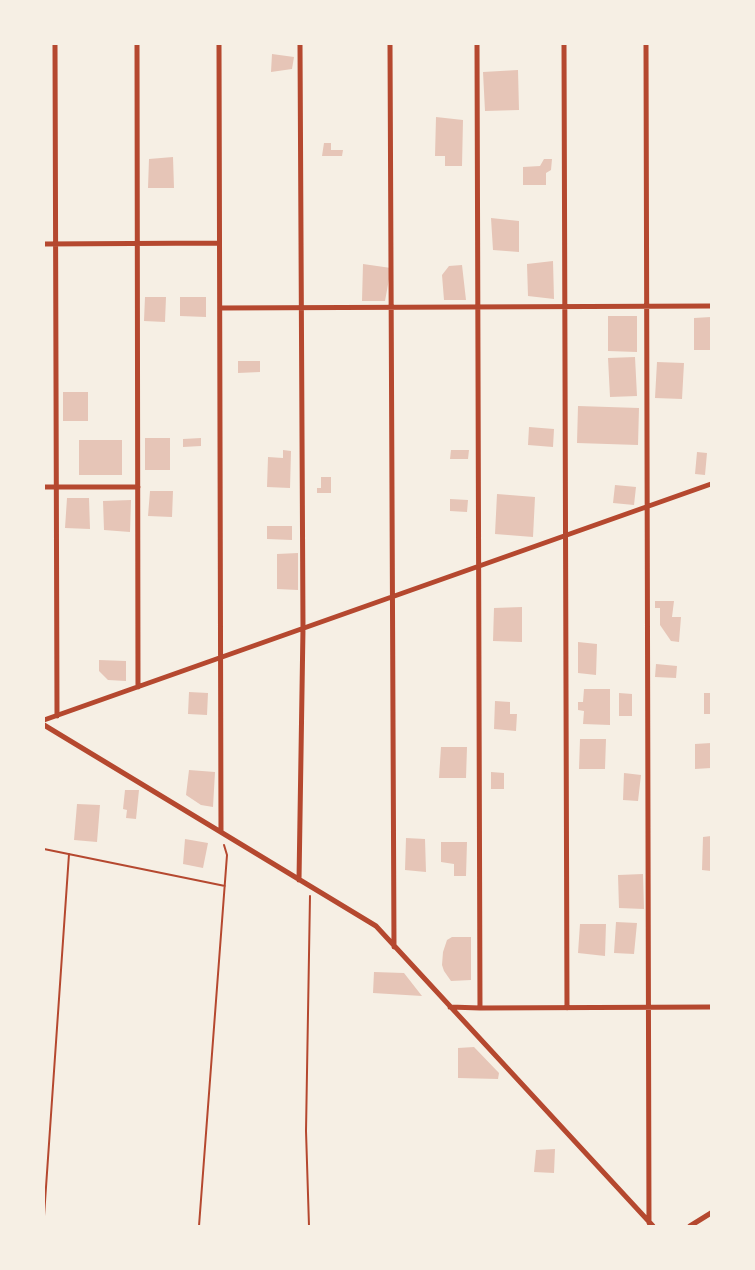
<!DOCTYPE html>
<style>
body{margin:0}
#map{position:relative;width:755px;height:1270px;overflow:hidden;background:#f6efe4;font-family:"Titillium Web",sans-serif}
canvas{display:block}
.frame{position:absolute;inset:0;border:45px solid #f6efe4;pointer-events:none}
</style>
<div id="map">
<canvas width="755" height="1270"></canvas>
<div class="frame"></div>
</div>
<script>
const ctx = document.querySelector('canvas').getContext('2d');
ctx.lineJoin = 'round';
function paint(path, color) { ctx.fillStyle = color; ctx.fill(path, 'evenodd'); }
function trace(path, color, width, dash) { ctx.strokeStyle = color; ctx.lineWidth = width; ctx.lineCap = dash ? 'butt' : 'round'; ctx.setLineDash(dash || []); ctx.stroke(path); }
const building = new Path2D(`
 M 272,54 L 294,57 L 292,69 L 271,72 Z
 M 518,70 L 519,110 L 485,111 L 483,72 Z
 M 436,117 L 463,120 L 462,166 L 445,166 L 445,156 L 435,156 Z
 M 324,143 L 331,143 L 331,150 L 343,150 L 342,156 L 322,156 Z
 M 173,157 L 174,188 L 148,188 L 149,159 Z
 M 544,159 L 552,159 L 551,170 L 546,173 L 546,185 L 523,185 L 523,167 L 540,166 Z
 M 491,218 L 519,221 L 519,252 L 493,250 Z
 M 553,261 L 554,299 L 528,296 L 527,264 Z
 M 363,264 L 391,268 L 385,301 L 362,301 Z
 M 462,265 L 466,300 L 444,300 L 442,275 L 449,266 Z
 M 145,297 L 166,297 L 165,322 L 144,321 Z
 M 180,297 L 206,297 L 206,317 L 180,316 Z
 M 608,316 L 637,316 L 637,352 L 608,351 Z
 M 711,317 L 711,350 L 694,350 L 694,318 Z
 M 635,357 L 637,396 L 610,397 L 608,358 Z
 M 238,361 L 260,361 L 260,372 L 238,373 Z
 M 657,362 L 684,363 L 682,399 L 655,398 Z
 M 63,392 L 88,392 L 88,421 L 63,421 Z
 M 578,406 L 639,408 L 638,445 L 577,443 Z
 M 529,427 L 554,429 L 553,447 L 528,445 Z
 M 145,438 L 170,438 L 170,470 L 145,470 Z
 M 201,438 L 201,446 L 183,447 L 183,439 Z
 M 79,440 L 122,440 L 122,475 L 79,475 Z
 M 283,450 L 291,451 L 290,488 L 267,487 L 268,457 L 283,458 Z
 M 451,450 L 469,450 L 468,459 L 450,459 Z
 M 697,452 L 707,453 L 705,475 L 695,474 Z
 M 321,477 L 331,477 L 331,493 L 317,493 L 317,488 L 321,488 Z
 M 615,485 L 636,487 L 634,505 L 613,503 Z
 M 150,491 L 173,491 L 172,517 L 148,516 Z
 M 497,494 L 535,497 L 533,537 L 495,534 Z
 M 67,498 L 89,498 L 90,529 L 65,528 Z
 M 450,499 L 468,500 L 467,512 L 450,511 Z
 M 131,500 L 130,532 L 104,530 L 103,501 Z
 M 267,526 L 292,526 L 292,540 L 267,539 Z
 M 298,553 L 298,590 L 277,589 L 277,554 Z
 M 655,601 L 674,601 L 672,617 L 681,617 L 679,642 L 671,641 L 660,625 L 660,608 L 655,608 Z
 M 522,607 L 522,642 L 493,641 L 494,608 Z
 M 578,642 L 597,644 L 596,675 L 578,673 Z
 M 99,660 L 126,661 L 126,681 L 108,680 L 99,671 Z
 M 656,664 L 677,666 L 676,678 L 655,677 Z
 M 584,689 L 610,689 L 610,725 L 583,724 L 584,711 L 578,710 L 578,702 L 583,702 Z
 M 189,692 L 208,693 L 207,715 L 188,714 Z
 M 619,693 L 632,694 L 632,716 L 619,716 Z
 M 704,693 L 711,693 L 711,714 L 704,714 Z
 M 495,701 L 510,702 L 510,714 L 517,714 L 516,731 L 494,729 Z
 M 580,739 L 606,739 L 605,769 L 579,769 Z
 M 711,743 L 711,768 L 695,769 L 695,744 Z
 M 441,747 L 467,747 L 466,778 L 439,778 Z
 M 189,770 L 215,772 L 213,807 L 201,805 L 186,795 Z
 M 491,772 L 504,773 L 504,789 L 491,789 Z
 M 624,773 L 641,775 L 638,801 L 623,800 Z
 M 125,790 L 139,790 L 136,819 L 126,818 L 127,810 L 123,809 Z
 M 77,804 L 100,805 L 97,842 L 74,840 Z
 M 711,836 L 711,871 L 702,870 L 703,837 Z
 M 406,838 L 425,839 L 426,872 L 405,870 Z
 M 185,839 L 208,843 L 203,868 L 183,864 Z
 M 441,842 L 467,842 L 466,876 L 454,876 L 454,864 L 441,862 Z
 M 643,874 L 644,909 L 619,908 L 618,875 Z
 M 616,922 L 637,923 L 634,954 L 614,953 Z
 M 580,924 L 606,924 L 605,956 L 578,953 Z
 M 452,937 L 471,937 L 471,980 L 451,981 L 444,971 L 442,965 L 443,952 L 447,940 Z
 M 374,972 L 404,973 L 422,996 L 373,993 Z
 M 474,1047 L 499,1073 L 498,1079 L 458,1078 L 458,1048 Z
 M 555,1149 L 554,1173 L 534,1172 L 536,1150 Z`);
const path = new Path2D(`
 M 44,849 L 225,886
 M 44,1216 L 69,854
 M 199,1226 L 227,855 L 224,845
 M 309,1226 L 306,1131 L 310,896`);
const minor = new Path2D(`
 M 55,44 L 57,716
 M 137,44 L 138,687
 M 219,44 L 221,832
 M 390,44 L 394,947
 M 477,44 L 480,1008
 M 564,44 L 567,1008
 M 646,44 L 649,1223
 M 44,244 L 219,243
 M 220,308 L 711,306
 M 44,487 L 138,487
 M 44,720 L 711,484
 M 44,725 L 376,926 L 653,1226
 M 299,880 L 303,628 L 300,44
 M 450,1007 L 480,1008 L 711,1007
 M 690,1226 L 711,1213`);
paint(building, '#e6c5b7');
trace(path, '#b5482f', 2);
trace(minor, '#b5482f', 5);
</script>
